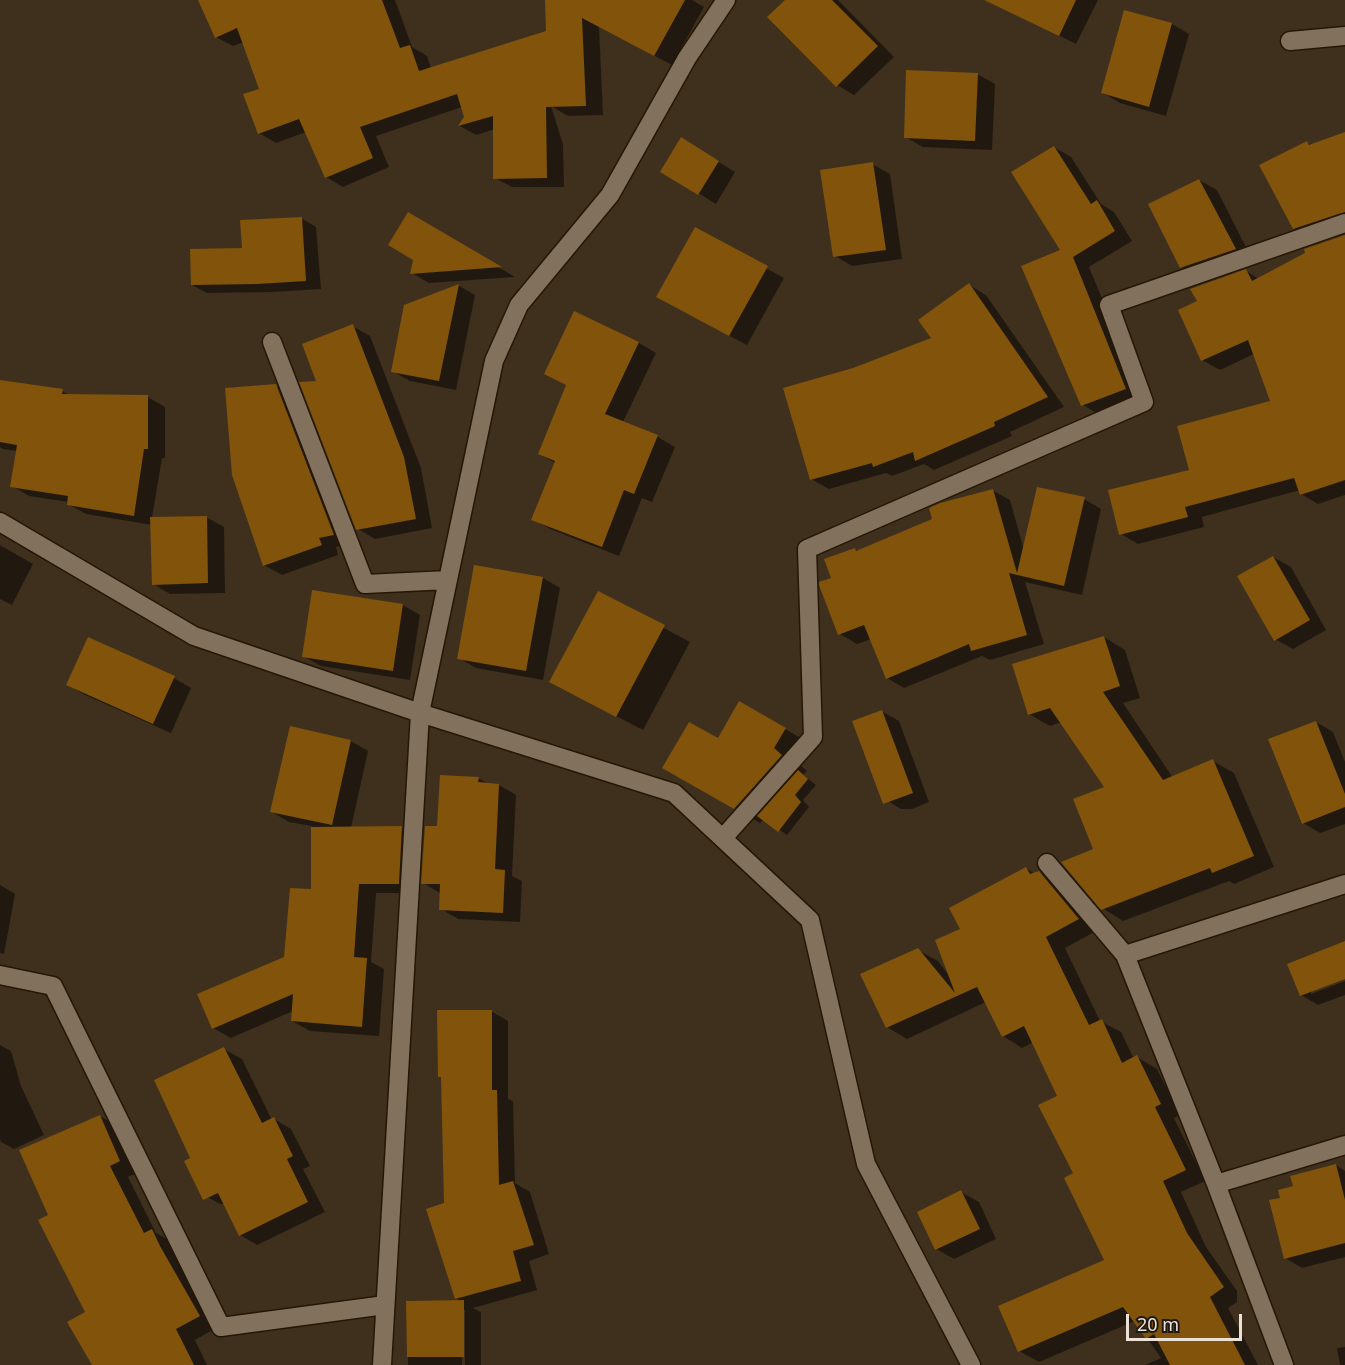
<!DOCTYPE html>
<style>
body{margin:0}
#map{position:relative;width:1345px;height:1365px;overflow:hidden;background:#3f301d;font-family:"Noto Sans",sans-serif}
canvas{display:block}
.scale{position:absolute;left:1126px;top:1314px;width:116px;height:27px;box-sizing:border-box;border:3px solid #ebe1d6;border-top:0;padding-left:8px;font-size:18px;line-height:21px;white-space:nowrap;color:#ebe1d6;-webkit-text-stroke:4px #201911;paint-order:stroke}
</style>
<div id="map">
<canvas width="1345" height="1365"></canvas>
<div class="scale">20 m</div>
</div>
<script>
const ctx = document.querySelector('canvas').getContext('2d');
ctx.lineJoin = 'round';
function paint(path, color) { ctx.fillStyle = color; ctx.fill(path, 'evenodd'); }
function trace(path, color, width, dash) { ctx.strokeStyle = color; ctx.lineWidth = width; ctx.lineCap = dash ? 'butt' : 'round'; ctx.setLineDash(dash || []); ctx.stroke(path); }
const shadow = new Path2D(`
 M 199,0 L 395,0 L 412,47 L 427,56 L 431,69 L 550,103 L 546,0 L 692,0 L 704,7 L 672,65 L 599,26 L 603,115 L 568,116 L 551,106 L 563,144 L 564,187 L 512,187 L 495,178 L 495,129 L 476,135 L 460,126 L 465,117 L 462,107 L 376,136 L 389,167 L 343,187 L 326,177 L 306,132 L 276,143 L 259,133 L 261,90 L 244,42 L 233,46 L 216,37 Z
 M 787,0 L 838,0 L 894,57 L 854,95 L 837,85 Z
 M 1030,0 L 1098,0 L 1076,44 L 1022,17 Z
 M 1172,24 L 1189,34 L 1166,116 L 1120,103 L 1103,93 Z
 M 977,74 L 995,84 L 992,150 L 923,147 L 905,137 Z
 M 1345,134 L 1345,213 L 1336,207 L 1334,210 L 1345,216 L 1312,238 L 1294,228 L 1306,142 L 1312,146 Z
 M 1054,147 L 1071,157 L 1101,204 L 1114,212 L 1132,241 L 1089,267 L 1143,398 L 1100,415 L 1083,405 Z
 M 698,149 L 735,172 L 716,204 L 662,171 Z
 M 872,164 L 890,174 L 902,259 L 852,266 L 835,256 Z
 M 1199,180 L 1217,190 L 1252,259 L 1199,277 L 1181,267 Z
 M 408,214 L 515,277 L 429,283 L 412,273 L 415,259 Z
 M 301,218 L 316,227 L 321,289 L 273,292 L 207,293 L 192,285 L 244,249 Z
 M 695,229 L 784,278 L 747,345 L 675,307 Z
 M 1345,237 L 1345,495 L 1318,504 L 1301,494 L 1300,490 L 1202,517 L 1204,527 L 1138,544 L 1121,534 L 1191,471 L 1271,402 L 1254,354 L 1220,370 L 1202,360 L 1199,302 L 1246,271 L 1259,279 Z
 M 458,285 L 475,295 L 456,390 L 410,381 L 392,371 Z
 M 969,285 L 986,295 L 1064,407 L 1010,432 L 1012,436 L 934,470 L 924,464 L 892,476 L 886,473 L 829,489 L 811,479 L 853,369 L 934,338 Z
 M 575,313 L 639,343 L 656,353 L 623,422 L 658,437 L 675,447 L 652,502 L 642,498 L 619,556 L 550,529 L 533,519 L 555,463 L 540,454 L 568,386 L 546,374 Z
 M 352,326 L 370,336 L 421,468 L 432,528 L 375,539 L 358,529 L 318,382 Z
 M 0,381 L 62,391 L 71,396 L 148,397 L 165,407 L 165,458 L 162,458 L 152,518 L 206,517 L 224,527 L 225,593 L 170,594 L 153,584 L 152,525 L 86,514 L 68,504 L 69,502 L 29,496 L 12,486 L 18,451 L 3,449 L 0,447 Z
 M 276,386 L 293,396 L 350,544 L 336,547 L 338,555 L 282,575 L 264,565 Z
 M 992,490 L 1010,500 L 1024,550 L 1084,499 L 1101,509 L 1082,595 L 1025,582 L 1044,644 L 990,660 L 982,656 L 904,688 L 887,678 L 871,639 L 857,644 L 840,634 L 833,578 L 855,549 L 858,551 L 933,520 Z
 M 0,545 L 33,564 L 12,605 L 0,599 Z
 M 1273,557 L 1291,567 L 1326,630 L 1293,649 L 1275,639 Z
 M 543,578 L 560,588 L 543,680 L 476,668 L 459,658 Z
 M 599,593 L 690,642 L 643,730 L 577,696 Z
 M 403,605 L 420,615 L 410,680 L 321,666 L 303,656 Z
 M 1104,637 L 1125,650 L 1140,698 L 1123,703 L 1173,778 L 1213,761 L 1234,773 L 1274,867 L 1234,884 L 1229,881 L 1123,921 L 1102,908 L 1095,850 L 1107,788 L 1062,722 L 1050,726 L 1029,714 Z
 M 88,639 L 174,678 L 191,688 L 171,733 L 85,695 L 68,685 Z
 M 740,703 L 811,744 L 799,764 L 807,771 L 803,775 L 816,785 L 803,800 L 809,807 L 787,835 L 764,819 L 760,823 L 664,768 L 719,740 Z
 M 881,711 L 899,721 L 929,802 L 912,809 L 901,809 L 883,798 Z
 M 1316,722 L 1333,732 L 1345,762 L 1345,824 L 1320,833 L 1303,823 Z
 M 291,728 L 351,741 L 368,751 L 351,828 L 402,828 L 419,838 L 416,893 L 376,893 L 371,962 L 384,969 L 379,1036 L 310,1031 L 292,1021 L 293,1011 L 231,1038 L 213,1028 L 286,958 L 312,891 L 312,826 L 289,822 L 272,812 Z
 M 478,778 L 490,785 L 499,785 L 516,795 L 512,876 L 522,881 L 520,922 L 458,919 L 441,909 L 440,893 L 423,883 L 439,828 Z
 M 1026,868 L 1035,874 L 1039,872 L 1059,884 L 1098,930 L 1065,948 L 1100,1021 L 1121,1032 L 1134,1059 L 1137,1057 L 1157,1069 L 1180,1115 L 1174,1118 L 1205,1181 L 1181,1192 L 1206,1247 L 1237,1291 L 1237,1302 L 1228,1308 L 1258,1365 L 1145,1365 L 1161,1358 L 1135,1321 L 1039,1362 L 1019,1351 L 1106,1261 L 1075,1174 L 1059,1097 L 1034,1042 L 1022,1048 L 1003,1036 L 986,1002 L 907,1039 L 887,1027 L 918,950 L 938,961 L 948,974 L 962,930 Z
 M 0,885 L 15,894 L 4,954 L 0,953 Z
 M 1345,943 L 1345,978 L 1311,990 L 1311,994 L 1345,981 L 1345,995 L 1318,1005 L 1301,995 Z
 M 491,1011 L 508,1021 L 508,1099 L 513,1101 L 515,1183 L 530,1192 L 549,1254 L 529,1261 L 537,1290 L 473,1308 L 481,1312 L 481,1365 L 465,1365 L 465,1310 L 462,1310 L 462,1365 L 408,1365 L 408,1302 L 462,1302 L 456,1298 L 445,1204 Z
 M 0,1045 L 11,1051 L 21,1086 L 44,1135 L 14,1149 L 1,1142 L 0,1139 Z
 M 224,1049 L 242,1059 L 272,1120 L 274,1119 L 291,1129 L 310,1166 L 303,1169 L 325,1212 L 257,1245 L 240,1235 L 225,1204 L 220,1204 L 202,1194 L 192,1159 Z
 M 100,1116 L 119,1127 L 135,1163 L 135,1174 L 128,1177 L 156,1233 L 172,1242 L 218,1327 L 195,1340 L 207,1365 L 93,1365 L 87,1313 L 50,1215 Z
 M 1336,1165 L 1345,1171 L 1345,1257 L 1302,1268 L 1285,1258 L 1282,1199 L 1294,1188 Z
 M 961,1192 L 979,1202 L 996,1239 L 954,1259 L 936,1249 L 919,1213 Z
 M 1345,1347 L 1345,1365 L 1340,1365 L 1337,1348 Z`);
const building = new Path2D(`
 M 198,0 L 382,0 L 400,48 L 410,45 L 419,71 L 546,31 L 545,0 L 685,0 L 654,56 L 582,18 L 586,106 L 546,107 L 547,178 L 493,179 L 493,116 L 458,126 L 464,117 L 457,94 L 360,127 L 373,158 L 325,178 L 299,119 L 258,134 L 243,94 L 259,89 L 237,28 L 215,38 Z
 M 785,0 L 832,0 L 878,46 L 836,87 L 767,17 Z
 M 984,0 L 1076,0 L 1059,36 Z
 M 1124,10 L 1172,23 L 1149,107 L 1101,93 Z
 M 906,70 L 978,73 L 975,141 L 904,138 Z
 M 1345,132 L 1345,212 L 1293,229 L 1259,165 L 1307,141 L 1309,145 Z
 M 681,137 L 719,161 L 698,195 L 660,172 Z
 M 1054,146 L 1091,204 L 1097,200 L 1115,231 L 1073,257 L 1126,389 L 1081,406 L 1021,266 L 1060,250 L 1011,172 Z
 M 873,162 L 886,250 L 833,257 L 820,170 Z
 M 1199,179 L 1236,249 L 1180,268 L 1148,204 Z
 M 408,212 L 502,267 L 410,274 L 413,260 L 388,245 Z
 M 302,217 L 306,281 L 257,284 L 191,285 L 190,249 L 242,248 L 240,220 Z
 M 695,227 L 768,266 L 729,336 L 656,297 Z
 M 1345,235 L 1345,480 L 1300,495 L 1294,478 L 1185,507 L 1188,517 L 1119,535 L 1108,490 L 1189,470 L 1177,426 L 1270,401 L 1248,340 L 1201,361 L 1178,310 L 1197,301 L 1190,289 L 1246,269 L 1252,281 L 1305,253 L 1304,249 Z
 M 969,283 L 1048,397 L 994,422 L 995,426 L 915,461 L 913,452 L 873,467 L 872,463 L 810,480 L 783,388 L 853,368 L 931,338 L 918,320 Z
 M 459,284 L 439,381 L 391,372 L 404,305 Z
 M 574,311 L 639,342 L 605,414 L 658,435 L 634,494 L 624,490 L 602,547 L 531,520 L 555,461 L 538,454 L 566,385 L 544,374 Z
 M 353,324 L 404,457 L 416,519 L 356,530 L 299,382 L 316,381 L 302,344 Z
 M 0,380 L 63,389 L 62,394 L 148,395 L 148,449 L 144,449 L 134,516 L 67,505 L 68,496 L 10,487 L 17,445 L 0,442 Z
 M 276,384 L 334,535 L 319,538 L 322,545 L 263,566 L 232,475 L 225,388 Z
 M 1037,487 L 1085,497 L 1064,586 L 1009,573 L 1027,635 L 971,651 L 969,644 L 886,679 L 864,625 L 838,635 L 819,585 L 819,582 L 831,578 L 824,559 L 855,548 L 856,551 L 932,519 L 929,508 L 940,503 L 993,489 L 1017,573 Z
 M 207,516 L 208,583 L 152,585 L 150,517 Z
 M 1273,556 L 1310,620 L 1274,641 L 1237,576 Z
 M 474,565 L 543,577 L 526,671 L 457,659 Z
 M 312,590 L 403,604 L 393,671 L 302,657 Z
 M 598,591 L 665,625 L 616,717 L 549,682 Z
 M 1104,636 L 1120,686 L 1103,692 L 1163,780 L 1213,759 L 1254,856 L 1212,873 L 1210,868 L 1101,910 L 1061,862 L 1093,849 L 1073,799 L 1104,787 L 1050,708 L 1028,715 L 1012,664 Z
 M 88,637 L 175,676 L 153,724 L 66,685 Z
 M 739,701 L 786,728 L 774,748 L 782,755 L 734,809 L 662,768 L 689,722 L 718,738 Z
 M 882,710 L 913,793 L 883,804 L 852,721 Z
 M 1316,721 L 1345,794 L 1345,807 L 1302,824 L 1268,739 Z
 M 290,726 L 351,740 L 332,825 L 270,812 Z
 M 798,770 L 808,779 L 795,795 L 801,802 L 778,832 L 757,816 Z
 M 440,775 L 479,777 L 478,782 L 499,784 L 495,869 L 505,870 L 503,913 L 439,910 L 440,884 L 421,884 L 425,826 L 437,826 Z
 M 402,826 L 399,884 L 359,884 L 354,957 L 367,958 L 362,1027 L 291,1021 L 293,994 L 212,1029 L 197,994 L 284,957 L 290,888 L 311,889 L 311,827 Z
 M 1026,867 L 1030,874 L 1039,871 L 1079,919 L 1046,937 L 1089,1025 L 1102,1019 L 1122,1063 L 1137,1055 L 1161,1104 L 1155,1107 L 1186,1170 L 1163,1181 L 1187,1233 L 1224,1287 L 1210,1297 L 1245,1365 L 1170,1365 L 1154,1334 L 1146,1339 L 1123,1307 L 1018,1352 L 998,1306 L 1104,1260 L 1064,1178 L 1073,1173 L 1038,1105 L 1057,1096 L 1024,1026 L 1002,1037 L 977,987 L 886,1028 L 860,974 L 918,948 L 955,993 L 935,940 L 960,929 L 949,908 Z
 M 1345,941 L 1345,979 L 1300,996 L 1287,964 Z
 M 437,1010 L 492,1010 L 492,1090 L 497,1090 L 499,1185 L 513,1181 L 534,1245 L 513,1251 L 521,1281 L 455,1299 L 426,1209 L 444,1203 L 441,1077 L 438,1077 Z
 M 224,1047 L 262,1123 L 274,1117 L 293,1156 L 287,1159 L 308,1202 L 239,1236 L 218,1193 L 203,1200 L 184,1161 L 190,1158 L 154,1080 Z
 M 100,1115 L 120,1161 L 110,1166 L 144,1233 L 152,1229 L 160,1246 L 200,1316 L 176,1329 L 194,1365 L 92,1365 L 67,1322 L 85,1312 L 38,1220 L 48,1215 L 19,1150 Z
 M 1336,1164 L 1345,1200 L 1345,1243 L 1284,1259 L 1269,1200 L 1280,1198 L 1278,1190 L 1293,1186 L 1290,1176 Z
 M 961,1190 L 980,1229 L 935,1250 L 917,1212 Z
 M 464,1300 L 464,1357 L 407,1357 L 406,1301 Z`);
const street = new Path2D(`
 M 1290,41 L 1345,36
 M 272,342 L 365,584 L 448,580
 M 0,522 L 194,636 L 420,713 L 674,793 L 810,920 L 866,1164 L 971,1365
 M 723,838 L 813,737 L 807,549 L 1144,402 L 1109,305 L 1345,223
 M 1047,863 L 1125,955 L 1216,1184 L 1284,1365
 M 1125,955 L 1345,884
 M 0,975 L 53,986 L 221,1327 L 385,1305
 M 1216,1184 L 1345,1145
 M 382,1365 L 420,713 L 494,361 L 519,305 L 610,195 L 687,58 L 726,0`);
paint(shadow, '#0007');
paint(building, '#81530b');
trace(street, '#251706', 21);
trace(street, '#82715c', 18);
</script>
